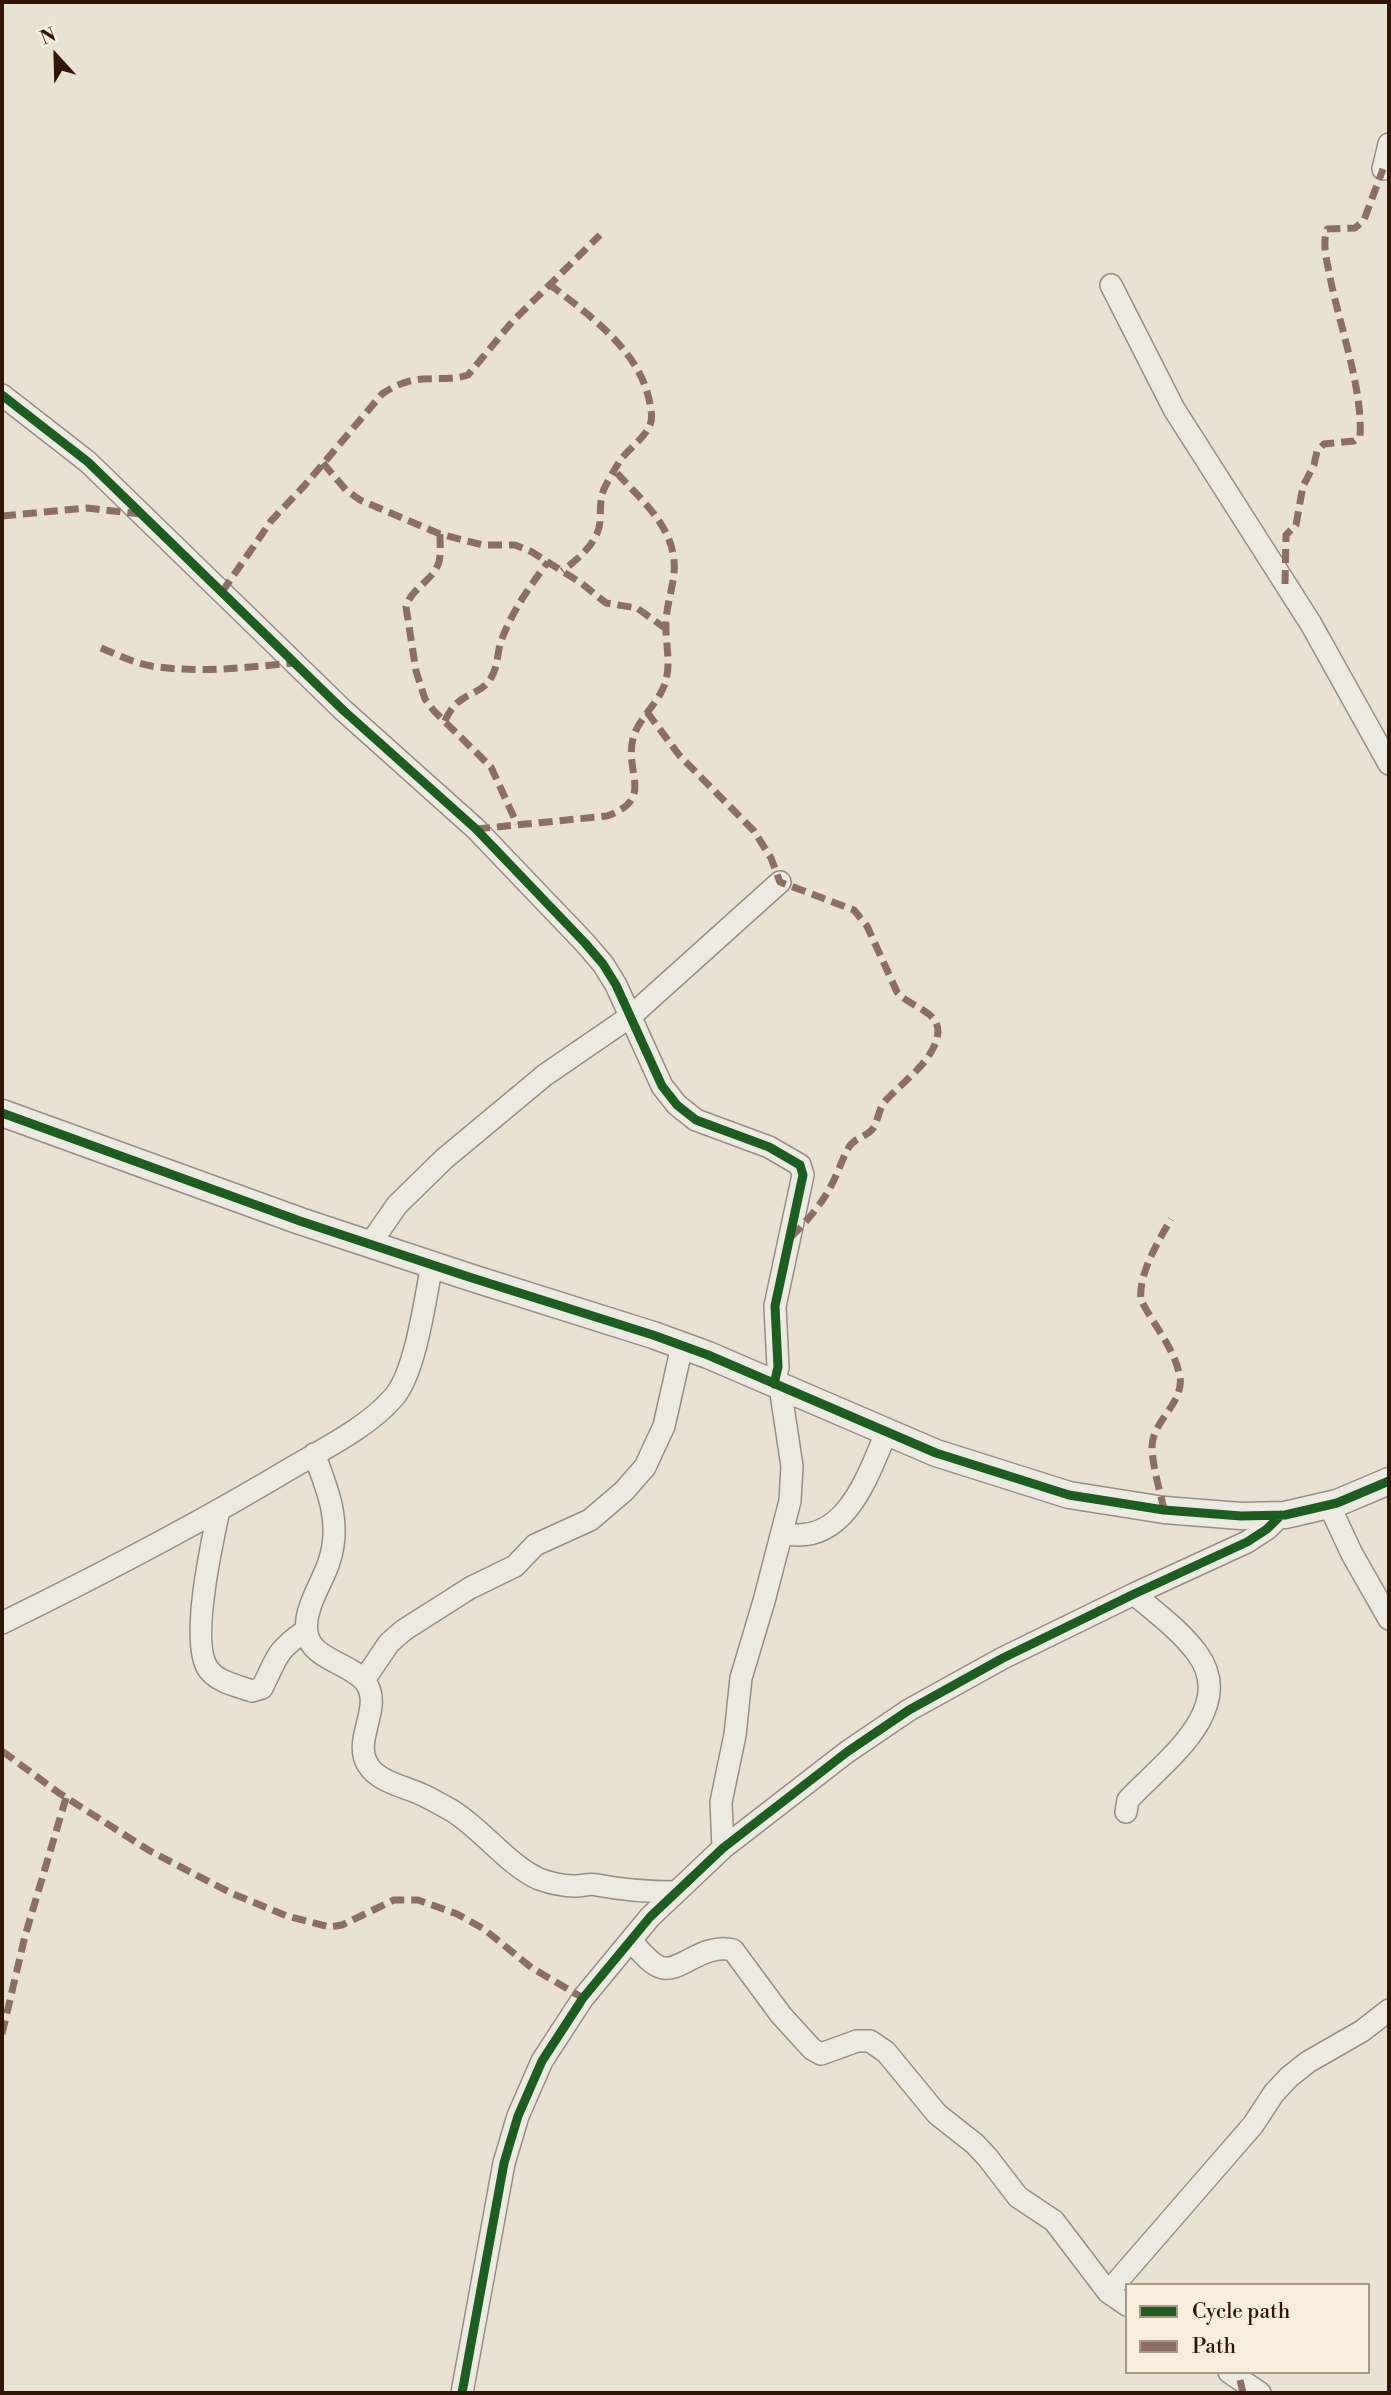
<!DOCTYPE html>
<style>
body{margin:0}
#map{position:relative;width:1391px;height:2395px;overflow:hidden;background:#e9e2d2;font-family:"Libre Bodoni",serif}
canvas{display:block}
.frame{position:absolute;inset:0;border:4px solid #321403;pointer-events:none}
.legend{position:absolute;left:1125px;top:2283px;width:245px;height:91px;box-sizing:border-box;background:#f7eedc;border:2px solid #a89785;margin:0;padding:9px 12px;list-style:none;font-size:21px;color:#321403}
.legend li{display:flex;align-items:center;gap:14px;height:35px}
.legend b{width:35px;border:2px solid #a89785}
.north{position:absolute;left:21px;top:21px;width:70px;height:70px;-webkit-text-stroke:5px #f7eedc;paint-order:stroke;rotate:338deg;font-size:19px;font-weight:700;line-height:28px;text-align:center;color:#321403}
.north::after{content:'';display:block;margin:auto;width:24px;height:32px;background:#321403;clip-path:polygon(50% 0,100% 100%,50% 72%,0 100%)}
</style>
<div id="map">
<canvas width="1391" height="2395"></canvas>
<div class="frame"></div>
<ul class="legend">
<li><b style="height:9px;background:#1b5e20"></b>Cycle path</li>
<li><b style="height:9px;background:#8d6e63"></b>Path</li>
</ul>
<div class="north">N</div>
</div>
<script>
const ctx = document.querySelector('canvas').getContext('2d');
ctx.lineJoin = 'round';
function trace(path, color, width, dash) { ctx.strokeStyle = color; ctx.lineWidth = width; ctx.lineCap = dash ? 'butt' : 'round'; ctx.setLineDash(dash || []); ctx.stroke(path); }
const minor = new Path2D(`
 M 1383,169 L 1389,144
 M 1111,285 L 1174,409 L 1311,624 L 1389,764
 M 2,395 L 88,462 L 343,710 L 476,829 L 585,943 L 603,964 L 616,985 L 662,1086 L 677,1105 L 696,1120 L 769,1147 L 800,1165 L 803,1175 L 775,1306 L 778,1367 L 774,1384
 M 370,1244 L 397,1205 L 444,1159 L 545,1075 L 631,1016 L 780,882
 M 314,1454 C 328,1490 342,1524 329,1562 C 322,1584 303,1609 307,1633 C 311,1660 352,1663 366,1683 C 383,1708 352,1740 368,1765 C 378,1782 406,1787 423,1795 C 433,1800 442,1805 451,1810 C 481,1828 509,1866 539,1879 C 550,1883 564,1886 576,1886 C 583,1886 590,1883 597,1885 C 623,1890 649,1892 676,1892
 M 1329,1505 L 1352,1554 L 1389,1619
 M 219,1510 C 212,1542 189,1645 209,1670 C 218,1682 238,1686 252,1691 L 262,1688 C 278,1656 275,1652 306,1630
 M 782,1533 C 844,1548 867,1478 886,1433
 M 2,1623 C 102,1574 198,1524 293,1467 C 327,1447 368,1427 394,1397 C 416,1371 425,1299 432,1265
 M 364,1680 L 389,1643 L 404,1630 L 470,1588 L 515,1566 L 535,1545 L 590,1520 L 624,1491 L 645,1467 L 664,1426 L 682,1346
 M 1126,1812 L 1128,1800 C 1162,1763 1239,1710 1197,1653 C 1180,1630 1155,1612 1134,1594
 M 723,1848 L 721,1802 L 735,1735 L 741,1678 L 764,1601 L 790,1501 L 792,1466 L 780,1387
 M 631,1941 C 639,1949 649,1963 660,1967 C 679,1975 702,1942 733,1950 L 781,2015 L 812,2049 L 821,2054 L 857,2041 L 870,2041 L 886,2052 L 937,2114 L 975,2144 L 988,2158 L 1018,2197 L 1054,2221 L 1108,2292 L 1127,2305
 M 1108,2292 L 1253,2125 L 1274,2093 L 1289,2077 L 1308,2062 L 1362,2031 L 1389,2010
 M 1229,2372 L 1260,2393
 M 462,2393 L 504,2163 L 518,2116 L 542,2061 L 583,1998 L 650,1917 L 723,1848 L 847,1752 L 909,1710 L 1003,1658 L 1134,1594 L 1247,1542 L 1267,1529 L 1281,1515`);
const tertiary = new Path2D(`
 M 2,1113 L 300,1221 L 469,1277 L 653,1335 L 708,1355 L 936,1453 L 1069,1495 L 1164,1510 L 1241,1516 L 1285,1515 L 1337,1503 L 1389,1481`);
const quiet = new Path2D(`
 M 549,284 C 589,315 641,351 650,404 C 651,410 653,418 650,425 C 644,439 628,449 619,462 C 615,469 610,477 606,485 C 599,497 601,509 600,522 C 598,543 578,559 562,571
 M 323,463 L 346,490 L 360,500 L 440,534 L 483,545 L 515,545 L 532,552 L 581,583 L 606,603 L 637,608 L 666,629
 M 2,516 L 87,508 L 140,514
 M 440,534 C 440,543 441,553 439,562 C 433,581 411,588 406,607 L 416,671 L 425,699 L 434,711 L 491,767 L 517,824
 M 1285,584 L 1286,535 L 1296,525 L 1303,486 L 1314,465 L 1317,451 L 1324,444 L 1354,441 L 1360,436 C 1363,389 1339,324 1330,277 C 1327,261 1322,245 1327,229 L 1355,228 L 1364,220 L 1383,169
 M 222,592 L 271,521 L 305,485 L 382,394 C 395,385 408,380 423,379 C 438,378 453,380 468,375 L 512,322 L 600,235
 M 101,648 C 120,656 138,665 158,667 C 204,673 249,667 294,663
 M 647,712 L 679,755 L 754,831 L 771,858 L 780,882 L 854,910 L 867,926 L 897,992 C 908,1006 938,1011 938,1031 C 937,1058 905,1080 887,1099 C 879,1107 879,1117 874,1127 C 868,1137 855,1137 849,1147 C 842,1159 838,1173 831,1186 C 821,1205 806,1222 791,1237
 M 445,721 C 458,690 479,698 491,678 C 498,667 497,653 501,641 C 512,612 529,587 548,562
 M 476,829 L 607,816 C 657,798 622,772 634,735 C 641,715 661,701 666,680 C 671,661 665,641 666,621 C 667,605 672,590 674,574 C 678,529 642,501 615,471
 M 1164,1510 C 1160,1490 1152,1466 1152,1446 C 1153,1420 1184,1403 1180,1377 C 1175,1349 1153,1324 1141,1300 C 1138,1274 1159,1240 1171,1219
 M 2,1751 L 59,1793 L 150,1851 L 231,1893 L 287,1916 L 330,1927 L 342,1925 L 394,1900 L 418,1900 L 457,1914 L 484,1929 L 532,1968 L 583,1998
 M 2,2034 L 25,1936 L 66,1798
 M 1240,2380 L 1243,2393`);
const cycleway = new Path2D(`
 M 2,395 L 88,462 L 343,710 L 476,829 L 585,943 L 603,964 L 616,985 L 662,1086 L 677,1105 L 696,1120 L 769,1147 L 800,1165 L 803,1175 L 775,1306 L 778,1367 L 774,1384
 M 2,1113 L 300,1221 L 469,1277 L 653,1335 L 708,1355 L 936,1453 L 1069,1495 L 1164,1510 L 1241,1516 L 1285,1515 L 1337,1503 L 1389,1481
 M 462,2393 L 504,2163 L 518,2116 L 542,2061 L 583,1998 L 650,1917 L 723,1848 L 847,1752 L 909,1710 L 1003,1658 L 1134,1594 L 1247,1542 L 1267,1529 L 1281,1515`);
trace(minor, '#968e83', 24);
trace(tertiary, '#968e83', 29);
trace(minor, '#edeae2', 21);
trace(tertiary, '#edeae2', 26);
trace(quiet, '#8d6e63', 7, [14, 7]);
trace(cycleway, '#1b5e20', 9);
</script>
